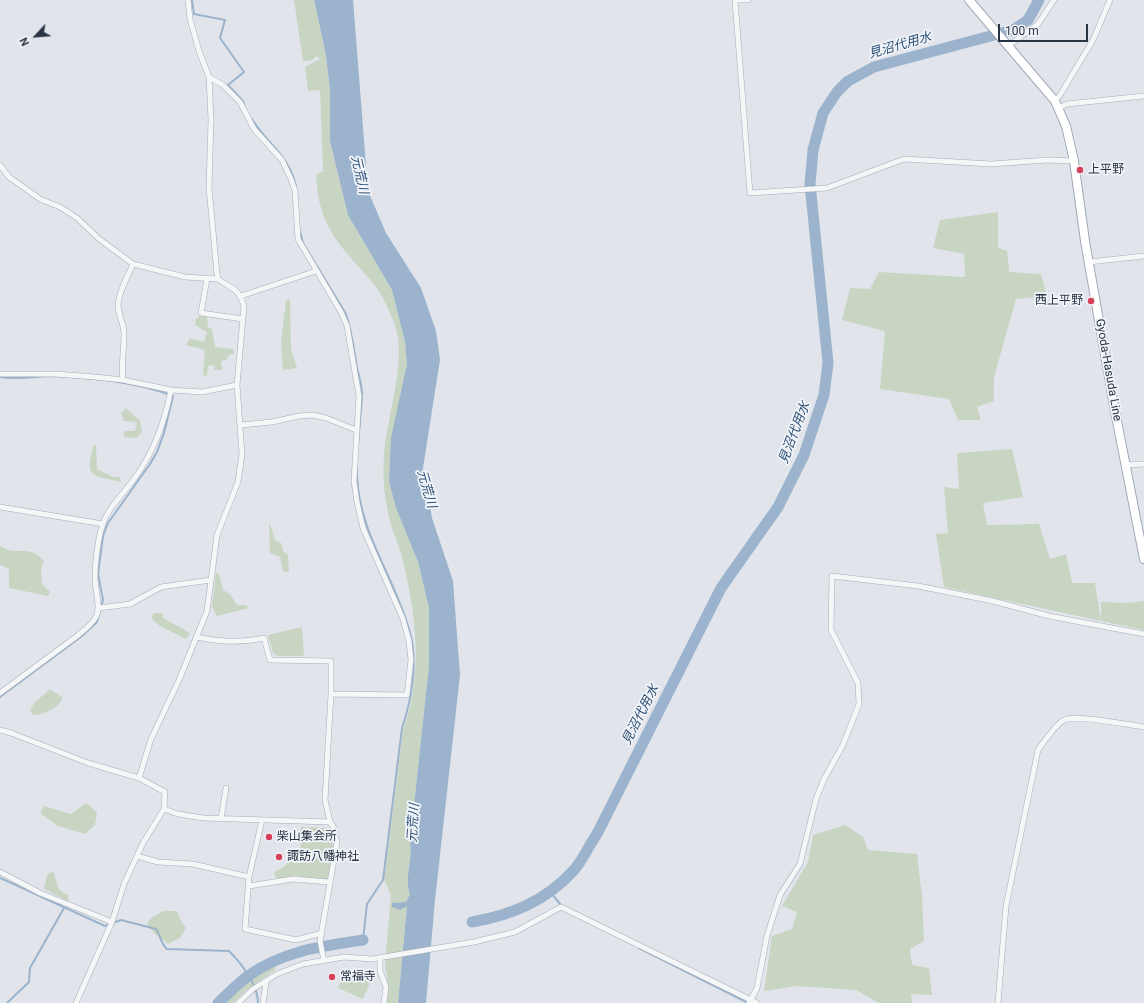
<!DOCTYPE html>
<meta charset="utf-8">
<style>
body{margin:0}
#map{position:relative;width:1144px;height:1003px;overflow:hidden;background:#e1e5eb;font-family:Roboto,sans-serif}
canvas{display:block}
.north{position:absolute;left:16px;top:16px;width:40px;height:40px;-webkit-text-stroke:3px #f1f4f8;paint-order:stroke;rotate:244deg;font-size:11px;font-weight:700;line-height:16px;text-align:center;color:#283343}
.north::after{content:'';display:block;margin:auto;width:14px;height:18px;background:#283343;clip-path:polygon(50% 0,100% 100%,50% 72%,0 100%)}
.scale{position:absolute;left:998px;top:24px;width:90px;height:18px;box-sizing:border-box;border:2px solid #283343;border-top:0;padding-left:5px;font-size:12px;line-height:14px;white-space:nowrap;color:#283343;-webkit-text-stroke:3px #f1f4f8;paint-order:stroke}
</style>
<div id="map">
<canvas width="1144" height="1003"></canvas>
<div class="north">N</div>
<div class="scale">100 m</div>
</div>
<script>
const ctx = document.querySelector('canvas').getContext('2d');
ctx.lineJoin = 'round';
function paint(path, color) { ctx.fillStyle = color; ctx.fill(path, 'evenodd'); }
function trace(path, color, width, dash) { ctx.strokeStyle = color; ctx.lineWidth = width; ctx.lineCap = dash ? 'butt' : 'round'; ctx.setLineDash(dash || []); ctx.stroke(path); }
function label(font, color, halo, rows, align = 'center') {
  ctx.font = font + ' Roboto,"Noto Sans JP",sans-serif'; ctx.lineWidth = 3.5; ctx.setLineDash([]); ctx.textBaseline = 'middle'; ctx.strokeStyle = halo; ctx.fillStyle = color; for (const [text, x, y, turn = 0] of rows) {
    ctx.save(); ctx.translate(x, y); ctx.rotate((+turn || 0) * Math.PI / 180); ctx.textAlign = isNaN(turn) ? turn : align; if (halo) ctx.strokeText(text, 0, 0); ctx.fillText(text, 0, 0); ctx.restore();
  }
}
const green = new Path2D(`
 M 294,0 L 314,0 L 326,55 L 330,91 L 330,141 L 348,215 L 392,290 L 405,342 L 407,364 L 389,482 L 396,508 L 418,562 L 429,608 L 429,666 L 410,842 C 413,859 404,878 410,894 L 406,902 L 392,903 L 402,908 L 407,906 L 398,1003 L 386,1003 L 388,986 L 385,963 L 391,895 L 384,879 L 403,730 C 424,675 416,613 402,557 C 400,547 395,538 392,528 C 385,504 382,480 384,454 C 387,416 408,358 394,322 C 389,311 383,296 376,287 C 359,265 335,245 325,219 C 319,205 317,191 316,175 L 323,171 L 320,90 L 308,91 L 305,67 L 320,59 L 317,56 L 312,60 L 303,61 Z
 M 998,212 L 998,248 L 1007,251 L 1009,272 L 1041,274 L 1047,296 L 1016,299 L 994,377 L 994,401 L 977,407 L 981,420 L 958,420 L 949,399 L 880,389 L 885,331 L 842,320 L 850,288 L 870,289 L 879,272 L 965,277 L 964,254 L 933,248 L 940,220 Z
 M 290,299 L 291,349 L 297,368 L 283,370 L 281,342 L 286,301 Z
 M 201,316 L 207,317 L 208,327 L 212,329 L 215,347 L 233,349 L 234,353 L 228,356 L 227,360 L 221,361 L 222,370 L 214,370 L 214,365 L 208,366 L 207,376 L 203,375 L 205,350 L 186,345 L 190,338 L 204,342 L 207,332 L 195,325 L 196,319 Z
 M 126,408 L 140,421 L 142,432 L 136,438 L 125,437 L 123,433 L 125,431 L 135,431 L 137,422 L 124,421 L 121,413 Z
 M 94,445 L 96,446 L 97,469 L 113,477 L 120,477 L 121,482 C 91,475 84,478 94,445 Z
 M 1012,449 L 1023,497 L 983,503 L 987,525 L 1039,524 L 1050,559 L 1066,554 L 1072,583 L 1095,583 L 1101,621 L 944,587 L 936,534 L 948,533 L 944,487 L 959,489 L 957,453 Z
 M 269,524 L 271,527 L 275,540 L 281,543 L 283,551 L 288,555 L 289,572 L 283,571 L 280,557 L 270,553 Z
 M 0,546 C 16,557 28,543 44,561 L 41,568 L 42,584 L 50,592 L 48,596 L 9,588 L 9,569 L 0,565 Z
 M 216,573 L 219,574 L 223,590 L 230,594 L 237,605 L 246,605 L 249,608 L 217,616 L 212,606 Z
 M 1144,601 L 1144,630 L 1101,621 L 1101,602 L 1127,603 Z
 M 154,613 L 162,613 L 163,618 L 190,633 L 186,639 L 160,626 L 151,618 Z
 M 302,627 L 304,656 L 277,656 L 273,653 L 268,635 Z
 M 50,689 L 63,698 C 57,709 46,714 33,715 L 30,711 L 34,703 Z
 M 86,803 L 97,812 L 95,825 L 85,834 L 58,826 L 40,813 L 44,806 L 71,814 Z
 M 845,825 L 863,837 L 868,850 L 917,854 L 922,896 L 924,941 L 910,949 L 912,965 L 929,968 L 932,995 L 911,994 L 912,1003 L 879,1003 L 856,990 L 796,986 L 764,991 L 772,936 L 792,929 L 797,912 L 782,906 L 808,862 L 813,835 Z
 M 301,827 L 329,828 L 330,830 L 333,848 L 328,878 L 325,880 L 299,878 L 299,875 L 291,878 L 276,878 L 274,872 C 277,870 283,868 285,866 C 290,860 290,859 298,858 L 300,860 Z
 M 53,871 C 58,882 55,890 68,895 L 68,901 L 44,889 L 47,875 Z
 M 163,911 L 177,911 L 181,921 L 186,928 L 180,938 L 168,944 L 155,934 L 147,924 L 150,919 Z
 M 318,950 L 319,952 L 302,955 L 276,965 L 275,970 L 244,992 L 233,1003 L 224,1003 C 255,972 276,960 318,950 Z
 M 359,967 L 374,973 L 363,999 L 338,988 L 344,974 L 355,978 Z`);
const water = new Path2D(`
 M 314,0 L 353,0 L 368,191 L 386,233 L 421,288 L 436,331 L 440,360 L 423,468 L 432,518 L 453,581 L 460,675 L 435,900 L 426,1003 L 398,1003 L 407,906 L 400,910 L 392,907 L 392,903 L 406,902 L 410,894 C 404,878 413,859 410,842 L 429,666 L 429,608 L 418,562 L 396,508 L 389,482 L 391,438 L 407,364 L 405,342 L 392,290 L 348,215 L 330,141 L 330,91 L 326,55 Z`);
const stream = new Path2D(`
 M 192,0 L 194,14 L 225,20 L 220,38 L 244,72 L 228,85 L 243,101 L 245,107
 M 252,119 C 267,144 290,156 296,187
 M 300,231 L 303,243 L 346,314 C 352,332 354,350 357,368 C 359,376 362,386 362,394 C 361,425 354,457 358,488 C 364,540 397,583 410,633 C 418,662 412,699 402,728 L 383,880 L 367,904 L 363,940
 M 0,377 C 18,380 37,376 55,376 C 94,378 137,382 173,396 L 164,433 L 157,452 L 150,464 L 108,523 L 103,536 L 98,574 L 103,600 L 97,622 L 82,636 L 0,697
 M 0,878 L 105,926 L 121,920 L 156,929 C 161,936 160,943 167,949 L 229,951 C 242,964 258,985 258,1003
 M 551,893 L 561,905
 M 639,948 L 748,1003
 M 7,1003 L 29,982 L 30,968 L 64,908`);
const canal = new Path2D(`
 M 472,922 C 512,915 546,901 574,870 C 583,860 589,845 597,834 L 721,588`);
const river = new Path2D(`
 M 472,922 C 512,915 546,901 574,870 C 583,860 589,845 597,834 L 721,588 L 778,507 L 804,455 L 824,395 L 828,363 L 810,184 L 813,150 L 823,113 L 837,92 L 848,81 L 874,67 L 1013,30 L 1028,20 L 1039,0
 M 218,1003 C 228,994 237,984 248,976 C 282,951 323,946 363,940`);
const street = new Path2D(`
 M 735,0 L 750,193 L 827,188 L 904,159 L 991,164 L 1048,160 L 1074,161
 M 739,0 L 748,0
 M 1008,46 L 1038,24 L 1054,0
 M 209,77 L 223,85 L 240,102 L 254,129 L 282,160 L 291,179 L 295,191 L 298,239 L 341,312 L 347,326 L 359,396 L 354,481 L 357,502 L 363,528 L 403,619 L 409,641 L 411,660 L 407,695 L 331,694
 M 1055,101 L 1060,95 L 1093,40 L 1110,0
 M 1059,108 L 1067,104 L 1144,96
 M 0,165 L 9,177 L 40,199 L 60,207 L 77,218 L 98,238 L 133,264 L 185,277 L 218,279
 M 1089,262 L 1144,256
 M 207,279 L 201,313 L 243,319
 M 241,296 L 316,271
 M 0,374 L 55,374 L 95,377 L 123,380 L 171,390 L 202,392 L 237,385
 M 123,380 C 121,364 124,350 124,334 C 124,323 118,315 118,304 C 119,291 128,276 133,264
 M 241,425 L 272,422 L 299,416 L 313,415 L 326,418 L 356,430
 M 1126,465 L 1144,464
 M 0,507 L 103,524
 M 99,608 L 130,604 L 161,587 L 211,580
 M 196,637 C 222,642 238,643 264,638 L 270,660 L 331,661 L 331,694 L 325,800 L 330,822 L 333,826 L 337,842 L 320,941 L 324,961
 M 0,693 L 77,636 C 107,613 97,610 95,578 C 95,565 98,536 103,524 C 108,508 124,493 134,479 C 154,452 164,424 171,390
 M 0,730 L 11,733 L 88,763 L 139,778 L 165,792 L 164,809 L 178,814 L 203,818 L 330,822
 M 139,778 L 151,739 L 179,680 L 207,611 L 217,535 L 238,482 L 242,454 L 237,385 L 244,306 C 239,288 232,289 218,279 L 217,274 L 209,188 L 211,120 L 209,77 L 199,51 L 190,19 L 188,0
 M 221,819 L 226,788
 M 262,820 L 249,877 L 245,929 L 296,940 L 322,933
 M 137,856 L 158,862 L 193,864 L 249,877
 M 0,872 L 40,893 L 112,922
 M 249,886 L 293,879 L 329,882
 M 380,958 L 380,971 L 386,987 L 384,1003
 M 76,1003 L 112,922 L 124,884 L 143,843 L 164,809
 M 238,1003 L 253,989 L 277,974 L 303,964 L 344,957 L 372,959 L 474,942 L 515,932 L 561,907 L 757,1003
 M 263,1003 L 266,982
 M 749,1003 L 757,988 L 767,936 L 780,895 L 800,864 L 816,799 L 824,779 L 843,745 L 859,704 L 858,683 L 831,630 L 832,576 L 918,586 L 993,601 L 1049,616 L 1144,634
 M 998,1003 L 1006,906 L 1038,750 C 1043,743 1056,724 1064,720 C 1077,714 1128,725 1144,727`);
const primary = new Path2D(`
 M 969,0 L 1055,101 L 1066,126 L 1074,161 L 1085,241 L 1114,406 L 1144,559`);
const markers = [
 [1080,170,4,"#d54159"],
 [1091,301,4,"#d54159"],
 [269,837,4,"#d54159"],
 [279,857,4,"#d54159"],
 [332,977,4,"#d54159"]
];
const poiNames = [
 ["上平野",1088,170],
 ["西上平野",1083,301,"right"],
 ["柴山集会所",277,837],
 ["諏訪八幡神社",287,857],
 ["常福寺",340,977]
];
const streetNames = [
 ["Gyoda-Hasuda Line",1108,370,80]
];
const waterNames = [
 ["見沼代用水",900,46,-16],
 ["元荒川",359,175,77],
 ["見沼代用水",795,433,-69],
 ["元荒川",426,489,74],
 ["見沼代用水",641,715,-63],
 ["元荒川",414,823,-86]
];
paint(green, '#c7d5c2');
paint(water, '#9bb3cc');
trace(stream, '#9bb3cc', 2);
trace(canal, '#9bb3cc', 6);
trace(river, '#9bb3cc', 11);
trace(street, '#a6acb5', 6);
trace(primary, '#a0a9b7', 10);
trace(street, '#f4f6f8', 5);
trace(primary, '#fff', 8);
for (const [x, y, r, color] of markers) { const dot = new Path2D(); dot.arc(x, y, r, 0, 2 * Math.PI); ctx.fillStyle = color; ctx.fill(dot); trace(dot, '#f1f4f8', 1.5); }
label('12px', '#283343', '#f1f4f8', poiNames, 'left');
label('12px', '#283343', '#f1f4f8', streetNames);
label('italic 13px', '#305279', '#f1f4f8', waterNames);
</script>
